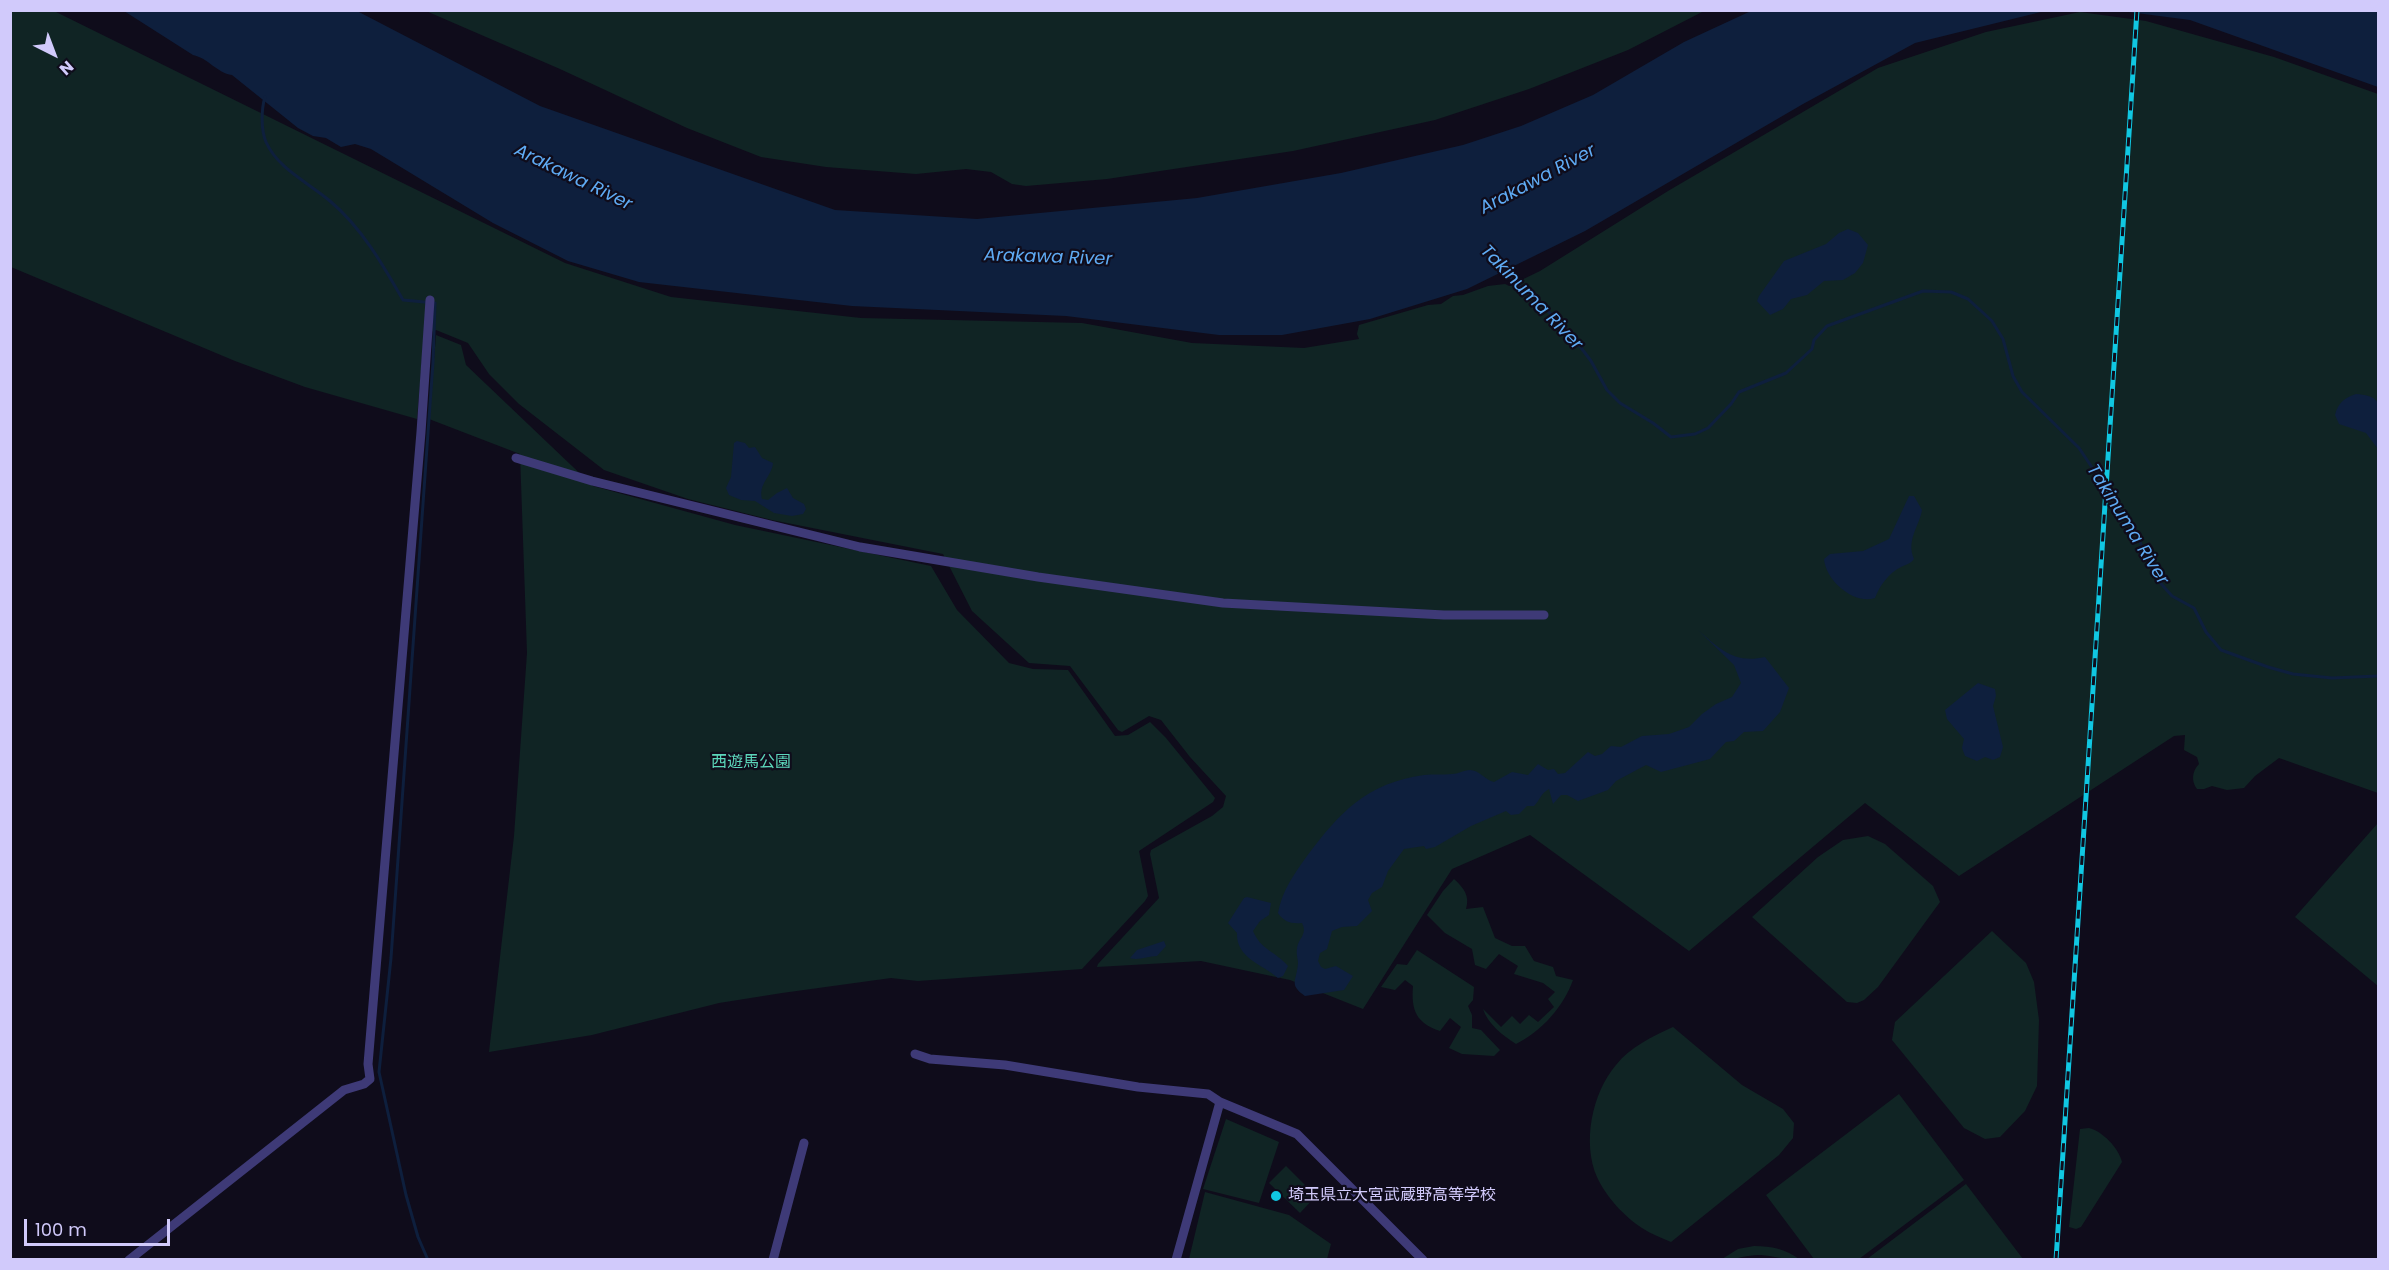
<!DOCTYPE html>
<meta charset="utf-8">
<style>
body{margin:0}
#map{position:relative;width:2389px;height:1270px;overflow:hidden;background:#0f0c1b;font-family:Poppins,sans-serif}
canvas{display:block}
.frame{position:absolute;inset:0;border:12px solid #d1cafb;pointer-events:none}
.north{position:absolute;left:24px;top:24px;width:60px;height:60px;-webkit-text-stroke:4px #0f0c1b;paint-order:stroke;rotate:138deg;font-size:16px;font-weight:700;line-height:24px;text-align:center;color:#d1cafb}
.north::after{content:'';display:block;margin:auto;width:21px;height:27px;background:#d1cafb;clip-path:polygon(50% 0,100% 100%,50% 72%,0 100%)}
.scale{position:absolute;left:24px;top:1219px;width:146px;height:27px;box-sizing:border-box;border:3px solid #d1cafb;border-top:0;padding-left:8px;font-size:18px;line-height:21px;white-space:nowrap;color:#d1cafb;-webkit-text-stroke:4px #0f0c1b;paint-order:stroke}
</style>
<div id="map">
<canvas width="2389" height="1270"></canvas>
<div class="frame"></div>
<div class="north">N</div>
<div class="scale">100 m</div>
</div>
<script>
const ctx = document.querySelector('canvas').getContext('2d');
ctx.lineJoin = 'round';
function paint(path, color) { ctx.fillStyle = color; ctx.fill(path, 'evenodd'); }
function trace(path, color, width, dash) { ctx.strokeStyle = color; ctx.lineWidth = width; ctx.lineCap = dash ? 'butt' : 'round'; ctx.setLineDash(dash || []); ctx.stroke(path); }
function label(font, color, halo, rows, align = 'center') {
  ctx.font = font + ' Poppins,"Noto Sans JP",sans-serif'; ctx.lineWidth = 4.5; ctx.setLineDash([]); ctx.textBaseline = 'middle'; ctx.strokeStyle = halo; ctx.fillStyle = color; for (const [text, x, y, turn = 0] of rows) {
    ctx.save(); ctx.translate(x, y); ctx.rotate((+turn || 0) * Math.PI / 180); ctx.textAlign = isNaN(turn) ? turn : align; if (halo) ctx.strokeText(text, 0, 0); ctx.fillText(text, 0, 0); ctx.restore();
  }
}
const green = new Path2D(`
 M 10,11 L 54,11 L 565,263 L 671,297 L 861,318 L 1082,323 L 1192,343 L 1304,348 L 1359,339 L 1357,334 L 1359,325 L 1428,305 L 1441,304 L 1453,296 L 1463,295 L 1488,286 L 1505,284 L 1509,286 L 1540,271 L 1668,191 L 1878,68 L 1986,32 L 2080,12 L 2146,21 L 2274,57 L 2378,94 L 2378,793 L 2279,758 L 2255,776 L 2244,788 L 2227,790 L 2212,786 L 2204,789 L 2197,789 C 2191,781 2192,771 2199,764 L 2197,757 L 2184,750 L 2185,735 L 2174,736 L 1959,876 L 1865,803 L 1689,951 L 1530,835 L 1452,869 L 1363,1009 L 1290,980 L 1201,961 L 1097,967 L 1098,964 L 1159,898 L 1150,854 L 1151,850 L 1212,816 L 1223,807 L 1226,796 L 1190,757 L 1161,720 L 1149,716 L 1122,732 L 1118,730 L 1070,666 L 1029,663 L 972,611 L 943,554 L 772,520 L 688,499 L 604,470 L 519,404 L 489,374 L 468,343 L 436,330 L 424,335 L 417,419 L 305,387 L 235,361 L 11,267 Z
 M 426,11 L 1704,11 L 1628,50 L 1529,89 L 1435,120 L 1293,151 L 1107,179 L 1026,186 L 1012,184 L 991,172 L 966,169 L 916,174 L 826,167 L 761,157 L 687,128 L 560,69 Z
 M 436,335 L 461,345 L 466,365 L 593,486 L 735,525 L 931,566 L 957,610 L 1009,663 L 1033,669 L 1068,670 L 1115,736 L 1128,735 L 1150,722 L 1166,738 L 1215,798 L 1213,802 L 1139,851 L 1148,896 L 1145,901 L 1082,969 L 918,981 L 891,978 L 782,993 L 719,1003 L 592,1035 L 489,1052 L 514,836 L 527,653 L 520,454 L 429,419 Z
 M 2378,823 L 2378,986 L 2295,917 Z
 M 1868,836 L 1885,844 L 1933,886 L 1940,902 L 1878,987 L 1864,1000 L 1857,1003 L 1847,1002 L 1752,917 L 1818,857 L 1843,840 Z
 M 1454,879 C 1464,888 1470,896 1466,909 L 1483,907 L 1495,938 L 1512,946 L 1525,946 L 1534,961 L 1553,967 L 1556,976 L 1573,980 C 1564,1006 1541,1032 1516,1044 C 1502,1035 1488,1024 1483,1009 L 1501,1027 L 1512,1016 L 1520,1024 L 1529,1015 L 1538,1022 L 1554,1007 L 1548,999 L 1555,992 L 1543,983 L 1514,974 L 1518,966 L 1499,954 L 1486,969 L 1475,965 L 1472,949 L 1445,933 L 1427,915 L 1443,891 Z
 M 1992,931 L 2026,963 L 2034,982 L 2039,1020 L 2037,1086 L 2025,1111 L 2000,1137 L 1985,1139 L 1964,1128 L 1892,1040 L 1895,1022 Z
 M 1417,950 L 1474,987 L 1473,1000 L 1468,1006 L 1472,1015 L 1472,1028 L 1481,1030 L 1500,1050 L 1494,1056 L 1462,1054 L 1449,1048 L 1461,1027 L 1450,1018 L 1440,1031 C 1416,1023 1411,1010 1413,986 L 1405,980 L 1395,990 L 1381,987 L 1397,964 L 1407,965 Z
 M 1673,1027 L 1742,1085 L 1783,1109 L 1794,1123 L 1793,1138 L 1779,1155 L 1671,1242 C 1662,1238 1651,1234 1642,1228 C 1625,1217 1606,1197 1597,1177 C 1582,1143 1592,1093 1616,1065 C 1630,1047 1653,1036 1673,1027 Z
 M 1899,1094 L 1964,1180 L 1859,1259 L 1814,1259 L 1766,1195 Z
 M 1226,1119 L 1279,1142 L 1259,1203 L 1203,1189 Z
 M 2089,1128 C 2102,1131 2119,1148 2122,1162 L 2081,1227 L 2076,1229 L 2069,1227 L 2080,1129 Z
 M 1286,1166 L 1316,1196 L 1300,1213 L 1269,1183 Z
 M 1966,1184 L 2023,1259 L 1867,1259 Z
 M 1205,1192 L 1289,1215 L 1331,1244 L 1327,1259 L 1189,1259 Z
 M 1754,1246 C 1772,1246 1785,1249 1799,1259 C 1785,1260 1774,1256 1761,1255 C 1749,1254 1736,1260 1722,1259 L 1738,1249 Z`);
const water = new Path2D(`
 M 124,11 L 357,11 L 540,106 L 835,210 L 977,219 L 1197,198 L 1341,173 L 1463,145 L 1521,126 L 1593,95 L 1684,42 L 1751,11 L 2045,11 L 1915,43 L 1803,104 L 1585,231 L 1467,289 L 1370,319 L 1282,335 L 1219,335 L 1066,316 L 852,306 L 639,282 L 568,261 L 493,223 L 371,149 L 355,144 L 341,147 L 326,138 L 313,136 L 298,128 L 232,75 C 217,73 208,58 193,55 Z
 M 2121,11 L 2378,11 L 2378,87 L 2190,20 Z
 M 1848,229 L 1858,233 L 1868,245 L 1863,263 L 1855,273 L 1843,280 L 1824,281 L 1807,295 L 1791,299 L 1783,309 L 1770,315 L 1757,301 L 1759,296 L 1784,261 L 1826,244 L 1839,233 Z
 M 2356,394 C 2365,395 2373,395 2378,403 L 2378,449 L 2366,433 L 2339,424 L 2335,415 C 2338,403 2344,398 2356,394 Z
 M 737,441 L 745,443 L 749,448 L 755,447 L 762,458 L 773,463 C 772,476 758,484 762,499 L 768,500 L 777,493 L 787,488 L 793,498 L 804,504 L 806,509 L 803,514 L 792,516 L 774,513 L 755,501 L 741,500 L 729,495 L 726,488 L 731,477 L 734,443 Z
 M 1909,496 L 1914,496 L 1922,510 C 1919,527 1906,540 1914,559 C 1910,564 1907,564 1901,567 C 1889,573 1880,585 1875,598 C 1854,605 1826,581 1824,559 L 1830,554 L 1863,551 L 1889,539 Z
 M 1698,630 C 1720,649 1734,664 1765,657 L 1789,688 L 1780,712 L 1763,731 L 1744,732 L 1734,741 L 1726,742 L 1710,759 L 1661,772 L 1646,765 L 1616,781 L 1608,790 L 1578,801 L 1567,795 L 1561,795 L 1553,804 L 1549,789 C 1541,793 1540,800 1534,806 L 1527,806 L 1519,814 L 1511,815 L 1506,811 L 1471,826 L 1435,847 L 1426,849 L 1424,846 L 1404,849 L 1388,871 L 1382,887 L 1372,893 L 1368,900 L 1372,911 L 1357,926 L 1342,927 L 1332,931 L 1327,949 L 1320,953 L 1318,961 L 1321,967 L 1325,969 L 1336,966 L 1353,976 L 1344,990 L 1305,996 C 1288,984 1297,981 1298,963 C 1298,959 1296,954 1297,949 C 1298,938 1308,935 1302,923 C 1291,924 1284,922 1278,913 C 1282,891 1294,874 1307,856 C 1340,812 1367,783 1424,775 C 1433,774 1443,775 1452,774 C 1458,774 1464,770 1470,770 C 1479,770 1485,780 1494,782 L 1512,772 L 1528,775 L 1538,764 L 1548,770 L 1554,769 L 1558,774 L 1565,773 L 1588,752 L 1595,756 L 1602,754 L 1611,746 L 1621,747 L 1642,736 L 1669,734 L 1689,727 L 1702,714 L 1716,704 L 1732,697 L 1741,683 L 1734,665 Z
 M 1978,683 L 1995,689 L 1996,696 L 1993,706 L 2003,747 L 2000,757 L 1993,760 L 1985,757 L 1977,761 L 1965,756 L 1962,748 L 1964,739 L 1947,719 L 1945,710 Z
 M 1247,897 L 1271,903 L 1269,915 L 1260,921 L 1253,931 C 1261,950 1275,951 1288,966 L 1283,976 L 1278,978 C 1262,964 1236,958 1237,933 L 1228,923 L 1244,898 Z
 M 1164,941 L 1166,946 L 1157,956 C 1148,956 1138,961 1130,958 L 1137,950 Z`);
const stream = new Path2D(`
 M 265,97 C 261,110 261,130 266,142 C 278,169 309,183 330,201 C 362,228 383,265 403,300 L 435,303 L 433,362 L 391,958 L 379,1072 L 406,1195 L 418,1237 L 428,1260
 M 1501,269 L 1546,309 L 1579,345 L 1591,361 L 1607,390 L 1620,403 L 1653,423 L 1671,437 L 1695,434 L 1708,428 L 1731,404 L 1739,392 L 1786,373 L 1812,349 L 1814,340 L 1827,326 L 1923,291 L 1951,292 L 1968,299 L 1992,321 L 2003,339 L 2013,376 L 2022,392 L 2079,448 L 2136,533 L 2156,578 L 2172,596 L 2194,608 L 2206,632 L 2221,650 L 2268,667 L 2293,674 L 2332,678 L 2378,676`);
const minor = new Path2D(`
 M 516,458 L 592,481 L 860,547 L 1038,577 L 1223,603 L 1444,615 L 1544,615
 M 915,1054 L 930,1059 L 1005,1065 L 1138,1087 L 1208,1094 L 1220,1102 L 1297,1134 L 1423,1260
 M 129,1260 L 344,1090 L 364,1084 L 370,1079 L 368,1064 L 421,432 L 430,300
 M 773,1260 L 804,1143
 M 1176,1260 L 1220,1102`);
const rail = new Path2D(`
 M 2056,1260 L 2137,10`);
const markers = [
 [1276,1196,6,"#10c7e2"]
];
const parkNames = [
 ["西遊馬公園",751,763]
];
const poiNames = [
 ["埼玉県立大宮武蔵野高等学校",1288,1196]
];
const waterNames = [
 ["Arakawa River",573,178,26],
 ["Arakawa River",1538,180,-28],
 ["Arakawa River",1048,258,2],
 ["Takinuma River",1531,298,46],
 ["Takinuma River",2127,525,58]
];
paint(green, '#102424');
paint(water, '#0e1f3d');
trace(stream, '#0e1f3d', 3);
trace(minor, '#3e3a77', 9);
trace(rail, '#10c7e2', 5);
trace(rail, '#0f0c1b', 3, [9]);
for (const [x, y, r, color] of markers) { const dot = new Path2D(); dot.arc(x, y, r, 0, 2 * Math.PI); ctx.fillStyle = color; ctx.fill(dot); trace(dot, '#0f0c1b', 2); }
label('16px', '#5cd5ba', '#0f0c1b', parkNames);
label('16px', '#d1cafb', '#0f0c1b', poiNames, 'left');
label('italic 18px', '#5fabf4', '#0f0c1b', waterNames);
</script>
